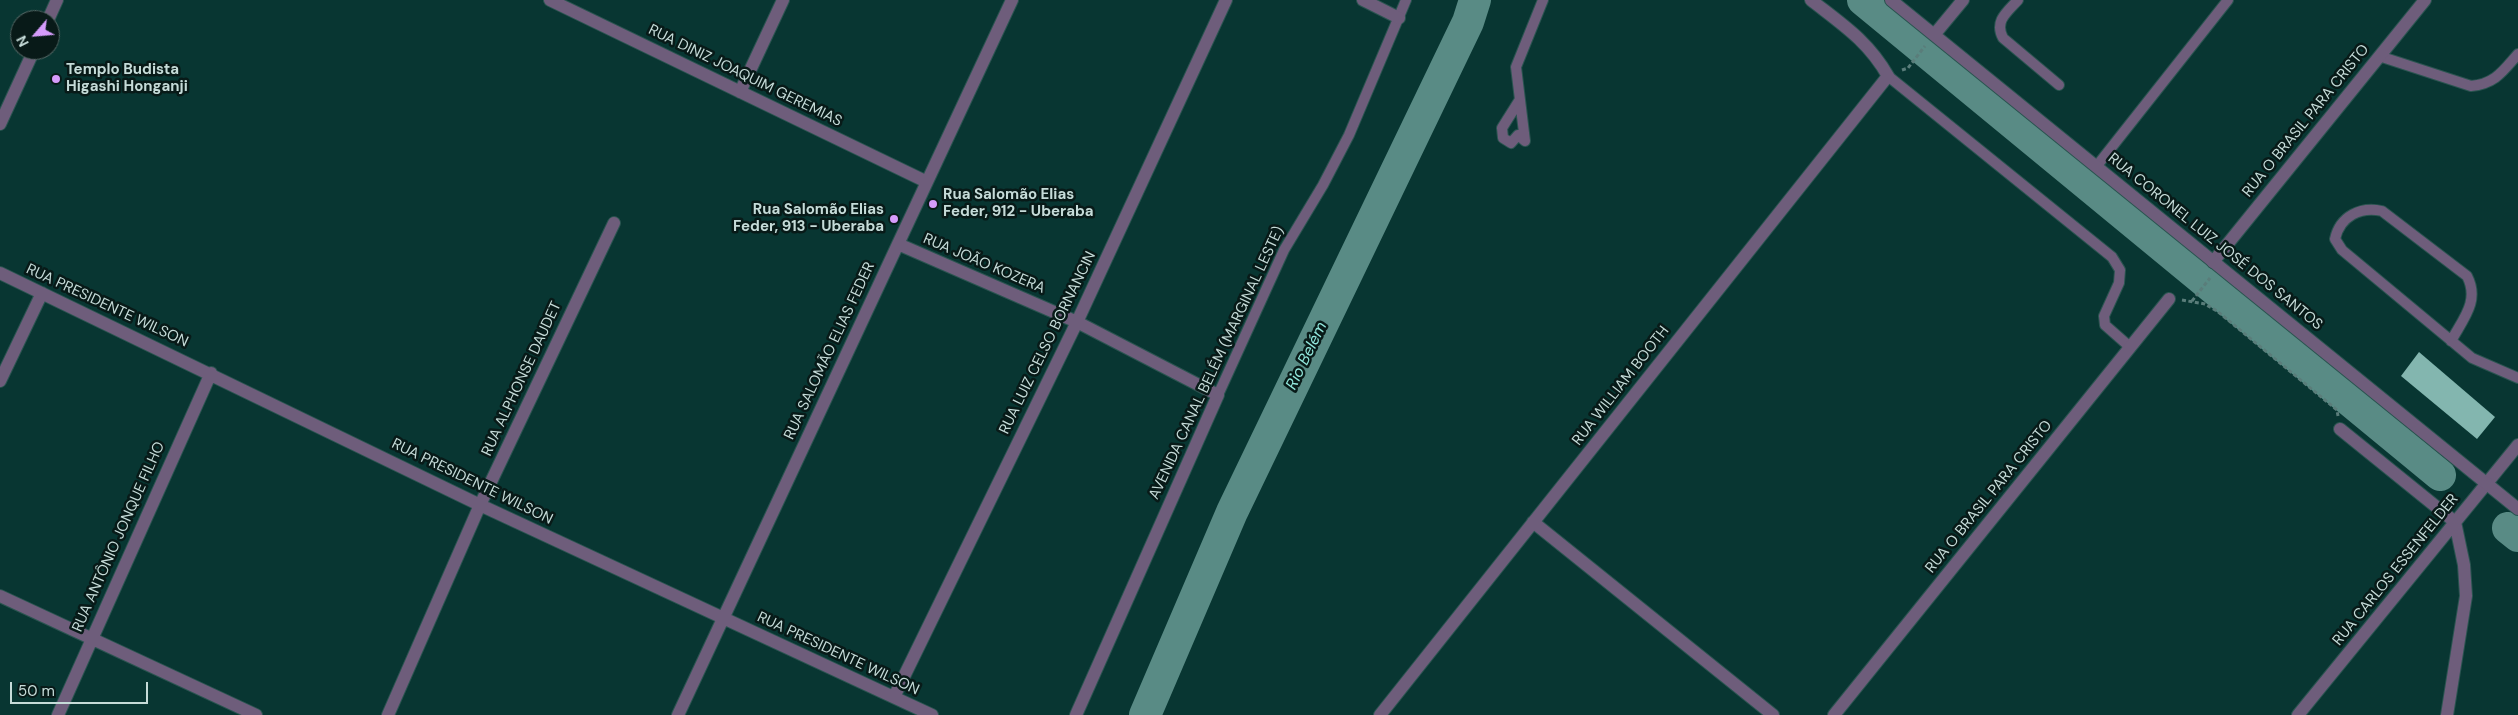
<!DOCTYPE html>
<meta charset="utf-8">
<style>
body{margin:0}
#map{position:relative;width:2518px;height:715px;overflow:hidden;background:#083632;font-family:"DM Sans",sans-serif}
canvas{display:block}
.north{position:absolute;left:10px;top:10px;width:50px;height:50px;box-sizing:border-box;background:#081a18;border:1px solid #546765;border-radius:50%;rotate:243deg;font-size:14px;font-weight:700;line-height:20px;text-align:center;color:#c5dbd8}
.north::after{content:'';display:block;margin:auto;width:18px;height:22px;background:#d59cfb;clip-path:polygon(50% 0,100% 100%,50% 72%,0 100%)}
.scale{position:absolute;left:10px;top:682px;width:138px;height:22px;box-sizing:border-box;border:2px solid #c5dbd8;border-top:0;padding-left:6px;font-size:15px;line-height:18px;white-space:nowrap;color:#c5dbd8;-webkit-text-stroke:4px #081a18;paint-order:stroke}
</style>
<div id="map">
<canvas width="2518" height="715"></canvas>
<div class="north">N</div>
<div class="scale">50 m</div>
</div>
<script>
const ctx = document.querySelector('canvas').getContext('2d');
ctx.lineJoin = 'round';
function trace(path, color, width, dash) { ctx.strokeStyle = color; ctx.lineWidth = width; ctx.lineCap = dash ? 'butt' : 'round'; ctx.setLineDash(dash || []); ctx.stroke(path); }
function paint(path, color) { ctx.fillStyle = color; ctx.fill(path, 'evenodd'); }
function label(font, color, halo, rows, align = 'center') {
  ctx.font = font + ' "DM Sans",sans-serif'; ctx.lineWidth = 5; ctx.setLineDash([]); ctx.textBaseline = 'middle'; ctx.strokeStyle = halo; ctx.fillStyle = color; for (const [text, x, y, turn = 0] of rows) {
    ctx.save(); ctx.translate(x, y); ctx.rotate((+turn || 0) * Math.PI / 180); ctx.textAlign = isNaN(turn) ? turn : align; if (halo) ctx.strokeText(text, 0, 0); ctx.fillText(text, 0, 0); ctx.restore();
  }
}
const river = new Path2D(`
 M 1863,0 L 2440,475
 M 2508,528 L 2518,536
 M 1145,715 L 1232,512 L 1468,22 L 1475,0`);
const building = new Path2D(`
 M 2419,352 L 2495,417 L 2477,439 L 2401,376 Z`);
const path = new Path2D(`
 M 1902,70 L 1908,68 L 1925,46
 M 2182,300 L 2205,304 L 2217,311 L 2337,410 L 2338,416
 M 2192,301 L 2210,278`);
const service = new Path2D(`
 M 2018,0 C 2007,12 1994,21 2003,38 L 2059,85
 M 2379,56 L 2471,86 C 2495,84 2503,71 2518,54
 M 1888,76 L 2112,257 L 2120,270 L 2119,283 L 2104,316 L 2105,325 L 2130,347
 M 1519,101 L 1502,128 L 1503,138 L 1511,143 L 1518,135 L 1525,141 L 1516,67 L 1543,0
 M 2096,167 L 2228,0
 M 2451,341 C 2463,319 2480,301 2467,276 L 2382,211 C 2361,206 2340,216 2335,239 L 2342,250 L 2472,358 L 2518,378
 M 1218,395 L 1284,250 L 1323,185 L 1349,135 L 1406,0`);
const minor = new Path2D(`
 M 550,0 L 927,182
 M 1363,0 L 1399,18
 M 48,20 L 57,0
 M 740,92 L 783,0
 M 0,124 L 34,50
 M 898,244 L 1077,322 L 1218,395 L 1076,715
 M 2213,262 L 2425,0
 M 0,273 L 480,505 L 932,715
 M 0,381 L 42,293
 M 2340,429 L 2455,522 L 2464,565 L 2466,596 L 2447,715
 M 1533,522 L 1773,715
 M 0,596 L 256,715
 M 894,697 L 1077,322 L 1226,0
 M 58,715 L 211,373
 M 388,715 L 480,505 L 614,223
 M 678,715 L 1012,0
 M 1380,715 L 1888,76 C 1868,41 1843,25 1811,0
 M 1834,715 L 2169,299
 M 2298,715 L 2518,445`);
const tertiary = new Path2D(`
 M 1891,0 L 2518,509
 M 1934,35 L 1963,0`);
const markers = [
 [56,79,5,"#d59cfb"],
 [933,204,5,"#d59cfb"],
 [894,219,5,"#d59cfb"]
];
const poiNames = [
 ["Templo Budista",66,70],
 ["Higashi Honganji",66,87],
 ["Rua Salomão Elias",943,195],
 ["Feder, 912 - Uberaba",943,212],
 ["Rua Salomão Elias",884,210,"right"],
 ["Feder, 913 - Uberaba",884,227,"right"]
];
const streetNames = [
 ["RUA DINIZ JOAQUIM GEREMIAS",745,76,26],
 ["RUA O BRASIL PARA CRISTO",2306,121,-51],
 ["RUA CORONEL LUIZ JOSÉ DOS SANTOS",2215,242,39],
 ["RUA JOÃO KOZERA",984,264,23],
 ["RUA PRESIDENTE WILSON",107,306,25],
 ["RUA LUIZ CELSO BORNANCIN",1048,343,-64],
 ["RUA SALOMÃO ELIAS FEDER",830,351,-65],
 ["AVENIDA CANAL BELÉM (MARGINAL LESTE)",1217,363,-65],
 ["RUA ALPHONSE DAUDET",522,379,-65],
 ["RUA WILLIAM BOOTH",1621,386,-52],
 ["RUA PRESIDENTE WILSON",472,482,26],
 ["RUA O BRASIL PARA CRISTO",1989,497,-51],
 ["RUA ANTÔNIO JONQUE FILHO",119,537,-66],
 ["RUA CARLOS ESSENFELDER",2396,570,-51],
 ["RUA PRESIDENTE WILSON",838,654,25]
];
const waterNames = [
 ["Rio Belém",1307,356,-64]
];
trace(river, '#598b85', 32);
paint(building, '#83b6af');
trace(service, '#2a5450', 12);
trace(minor, '#2a5450', 14);
trace(tertiary, '#2a5450', 14);
trace(path, '#5a7d7a', 3, [4, 2.5]);
trace(service, '#6e5d7b', 10);
trace(minor, '#6e5d7b', 12);
trace(tertiary, '#6e5d7b', 12);
for (const [x, y, r, color] of markers) { const dot = new Path2D(); dot.arc(x, y, r, 0, 2 * Math.PI); ctx.fillStyle = color; ctx.fill(dot); trace(dot, '#081a18', 2); }
label('bold 15px', '#c5dbd8', '#081a18', poiNames, 'left');
label('15px', '#c5dbd8', '#081a18', streetNames);
label('italic 16px', '#93e9de', '#081a18', waterNames);
</script>
